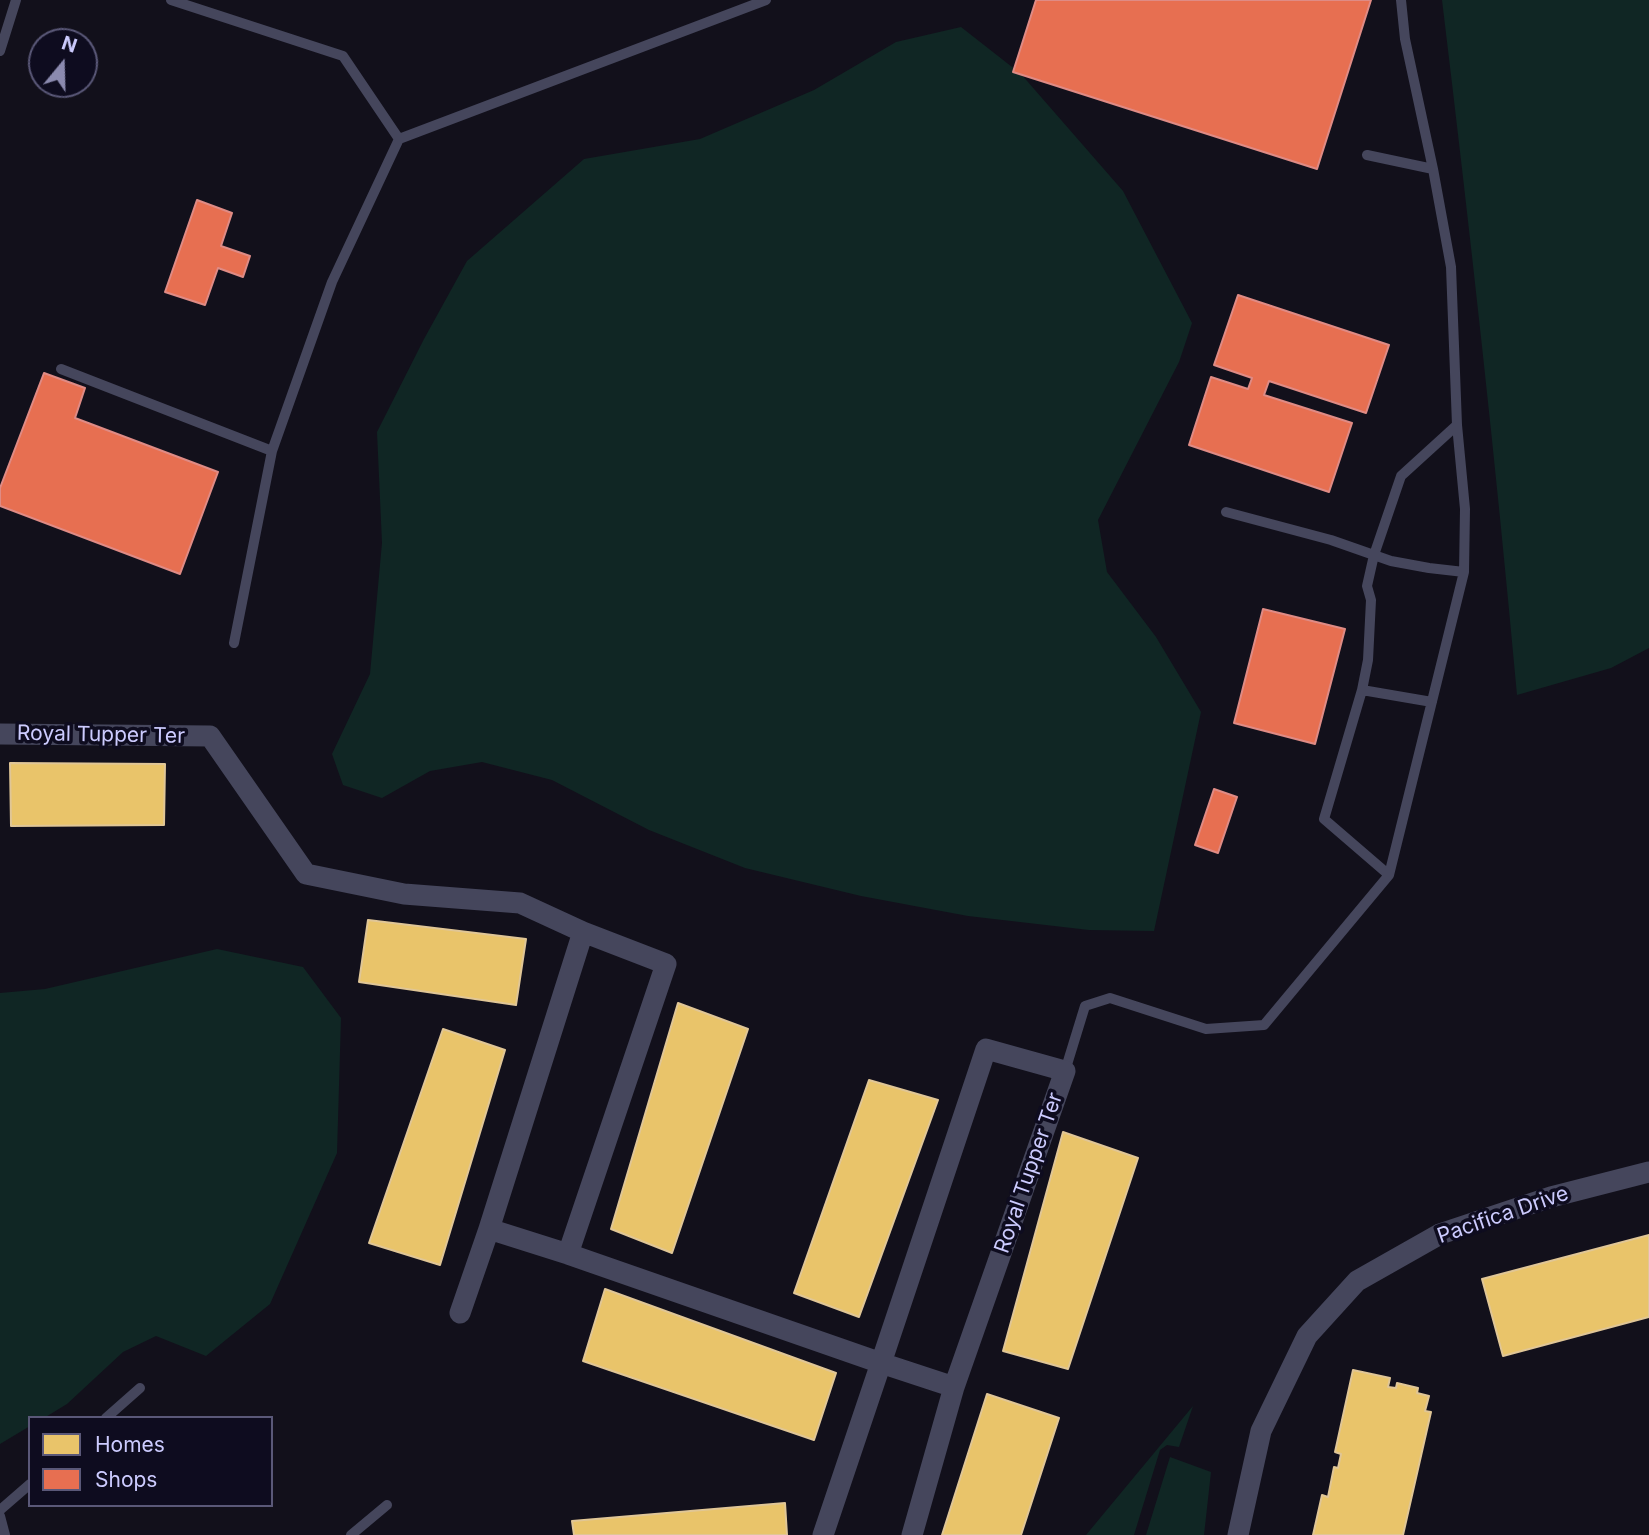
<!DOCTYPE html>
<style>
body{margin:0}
#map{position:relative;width:1649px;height:1535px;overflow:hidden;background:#12101b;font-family:Inter,sans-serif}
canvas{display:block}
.legend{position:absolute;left:28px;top:1416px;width:245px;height:91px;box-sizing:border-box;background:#0e0c1f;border:2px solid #5a5878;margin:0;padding:9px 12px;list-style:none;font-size:21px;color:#cccbfe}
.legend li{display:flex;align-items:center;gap:14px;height:35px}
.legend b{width:35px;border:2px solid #5a5878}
.north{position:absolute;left:28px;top:28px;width:70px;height:70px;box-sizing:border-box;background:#0e0c1f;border:2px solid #5a5878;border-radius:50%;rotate:19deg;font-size:19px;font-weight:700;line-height:28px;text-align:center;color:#cccbfe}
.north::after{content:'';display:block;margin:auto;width:24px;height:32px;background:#8b8aaf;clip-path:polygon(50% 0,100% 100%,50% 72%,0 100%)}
</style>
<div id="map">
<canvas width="1649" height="1535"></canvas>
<ul class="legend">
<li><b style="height:19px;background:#e9c46a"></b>Homes</li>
<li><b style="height:19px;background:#e76f51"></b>Shops</li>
</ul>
<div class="north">N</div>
</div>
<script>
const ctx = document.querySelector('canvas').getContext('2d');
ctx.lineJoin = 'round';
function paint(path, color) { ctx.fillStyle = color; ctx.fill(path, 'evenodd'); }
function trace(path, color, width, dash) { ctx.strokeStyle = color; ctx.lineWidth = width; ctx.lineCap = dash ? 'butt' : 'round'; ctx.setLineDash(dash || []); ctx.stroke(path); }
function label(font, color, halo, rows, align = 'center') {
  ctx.font = font + ' Inter,sans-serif'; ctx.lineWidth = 7; ctx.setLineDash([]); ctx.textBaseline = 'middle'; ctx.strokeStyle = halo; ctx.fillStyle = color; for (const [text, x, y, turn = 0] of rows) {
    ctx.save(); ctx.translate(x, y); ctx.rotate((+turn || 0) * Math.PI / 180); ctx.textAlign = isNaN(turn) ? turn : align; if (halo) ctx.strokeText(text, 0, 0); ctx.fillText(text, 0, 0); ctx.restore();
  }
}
const green = new Path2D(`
 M 1442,0 L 1649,0 L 1649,648 L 1611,668 L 1517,695 C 1496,463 1470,231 1442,0 Z
 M 961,27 L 1021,74 L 1123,191 L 1192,323 L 1179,362 L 1098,520 L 1107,572 L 1156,637 L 1201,712 L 1154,931 L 1089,930 L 968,916 L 861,896 L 745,868 L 649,830 L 552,780 L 482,762 L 430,771 L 382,798 L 343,785 L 332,754 L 370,674 L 382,543 L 377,432 L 424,339 L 467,261 L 584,159 L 700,139 L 814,90 L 896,42 Z
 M 217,949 L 303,967 L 341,1018 L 337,1153 L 270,1304 L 206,1356 L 156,1336 L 123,1352 L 67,1404 L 44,1418 L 30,1418 L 30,1426 L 0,1444 L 0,993 L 45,989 Z
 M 1193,1406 L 1179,1447 L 1167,1445 L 1160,1450 L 1134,1535 L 1086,1535 Z
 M 1170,1457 L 1211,1472 L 1204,1535 L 1146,1535 Z`);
const homes = new Path2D(`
 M 10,763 L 165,764 L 164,825 L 11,826 Z
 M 368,920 L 526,939 L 516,1005 L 359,982 Z
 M 678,1003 L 748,1029 L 672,1253 L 611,1229 Z
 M 443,1029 L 505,1050 L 440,1265 L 369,1243 Z
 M 869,1080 L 938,1100 L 859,1317 L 794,1293 Z
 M 1063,1132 L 1138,1158 L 1068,1369 L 1003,1351 Z
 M 1649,1235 L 1649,1317 L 1503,1356 L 1482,1279 Z
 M 605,1289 L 836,1373 L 814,1440 L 583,1361 Z
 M 1353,1370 L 1390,1378 L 1388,1387 L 1396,1388 L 1397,1383 L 1418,1388 L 1417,1393 L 1429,1396 L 1425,1411 L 1431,1412 L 1403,1535 L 1313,1535 L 1322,1495 L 1328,1497 L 1334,1467 L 1338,1468 L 1341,1454 L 1335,1452 Z
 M 987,1394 L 1059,1418 L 1021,1535 L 942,1535 Z
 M 785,1503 L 787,1535 L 574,1535 L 572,1521 Z`);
const shops = new Path2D(`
 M 1036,0 L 1371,0 L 1317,169 L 1013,72 Z
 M 197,200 L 232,213 L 221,246 L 250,256 L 243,277 L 218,268 L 205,305 L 165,292 Z
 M 1238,295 L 1389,345 L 1366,413 L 1269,381 L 1264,395 L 1352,423 L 1329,492 L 1189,445 L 1211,377 L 1248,389 L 1252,378 L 1214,365 Z
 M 44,373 L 85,388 L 75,418 L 218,472 L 180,574 L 0,506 L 0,488 Z
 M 1263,609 L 1345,629 L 1315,744 L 1234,723 Z
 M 1214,789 L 1237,797 L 1218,853 L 1195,845 Z`);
const service = new Path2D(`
 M 171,0 L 343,56 L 399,139
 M 0,51 L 16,0
 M 1367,155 L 1433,169
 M 61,369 L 272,451
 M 1226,512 L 1331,540 L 1391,561 L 1429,568 L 1464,572
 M 234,643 L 272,451 L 332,282 L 399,139 L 766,0
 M 1362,690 L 1324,819 L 1389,875
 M 1432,702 L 1362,690 L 1368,660 L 1371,600 L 1367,586 L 1374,555 L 1401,476 L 1457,425
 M 1065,1071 L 1085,1006 L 1110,998 L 1206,1029 L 1264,1025 L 1389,875 L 1464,572 L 1465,509 L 1457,425 L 1451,267 L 1433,169 L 1405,39 L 1401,0
 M 106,1418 L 140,1388
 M 0,1510 L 30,1484
 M 0,1516 L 5,1535
 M 351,1535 L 387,1505`);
const minor = new Path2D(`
 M 0,734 L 210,736 L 306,874 L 404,894 L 520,903 L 583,932 L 489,1229 L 460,1313
 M 489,1229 L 568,1254 L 666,964 L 583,932
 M 568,1254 L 881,1363 L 823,1535
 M 912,1535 L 954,1387 L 881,1363 L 986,1049 L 1065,1071 L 954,1387
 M 1238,1535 L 1261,1431 L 1307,1336 L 1357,1281 L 1440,1234 L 1551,1197 L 1649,1172`);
const streetNames = [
 ["Royal Tupper Ter",101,735,1],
 ["Royal Tupper Ter",1029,1173,-71],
 ["Pacifica Drive",1503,1215,-19]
];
paint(green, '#102624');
paint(homes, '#e9c46a');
trace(homes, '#e0c696', 2);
paint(shops, '#e76f51');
trace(shops, '#df8b85', 2);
trace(service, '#45465c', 10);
trace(minor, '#45465c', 21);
label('21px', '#cccbfe', '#0e0c1f', streetNames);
</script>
